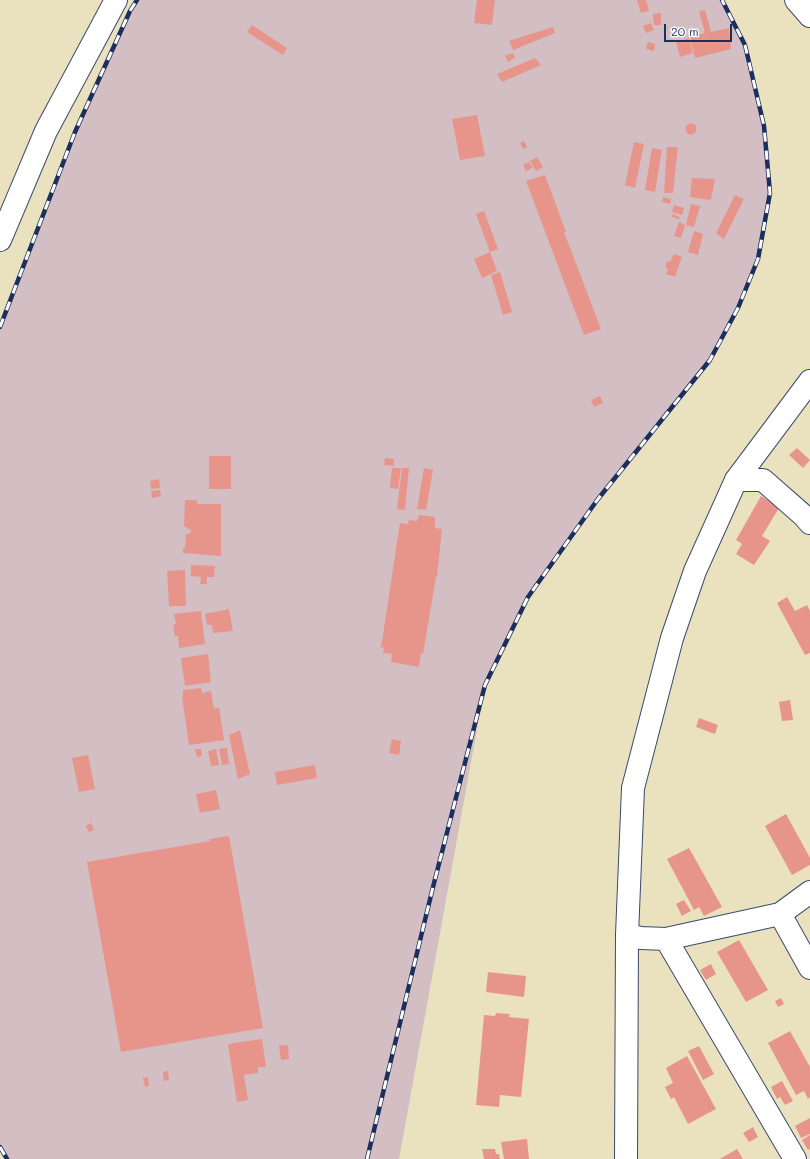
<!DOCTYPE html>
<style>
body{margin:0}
#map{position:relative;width:810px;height:1159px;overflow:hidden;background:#eae1be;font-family:Mali,sans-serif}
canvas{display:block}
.scale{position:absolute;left:664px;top:24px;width:68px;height:18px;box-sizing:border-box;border:2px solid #1b2f5e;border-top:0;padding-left:5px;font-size:12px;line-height:14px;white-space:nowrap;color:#1b2f5e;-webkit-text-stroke:3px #fdfcf7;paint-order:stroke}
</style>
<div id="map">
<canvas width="810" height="1159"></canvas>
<div class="scale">20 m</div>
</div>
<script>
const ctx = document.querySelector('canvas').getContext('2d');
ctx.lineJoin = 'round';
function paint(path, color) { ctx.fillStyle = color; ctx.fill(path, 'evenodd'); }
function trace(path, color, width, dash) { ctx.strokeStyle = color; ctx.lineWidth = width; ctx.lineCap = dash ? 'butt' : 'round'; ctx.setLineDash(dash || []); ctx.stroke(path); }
const industrial = new Path2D(`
 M 137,0 L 722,0 L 745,45 L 764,126 L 770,193 L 758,259 L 738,308 L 710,360 L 598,499 L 528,597 L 485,685 L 399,1159 L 7,1159 L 0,1147 L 0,327 L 75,132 L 130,11 Z`);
const building = new Path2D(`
 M 477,0 L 495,0 L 492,25 L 474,23 Z
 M 637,0 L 646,0 L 649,11 L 641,13 Z
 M 705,10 L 711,32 L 729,28 L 731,49 L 695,58 L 690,37 L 705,33 L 699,11 Z
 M 661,13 L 661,25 L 654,25 L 653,14 Z
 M 651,23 L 654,30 L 646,33 L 643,26 Z
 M 252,25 L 287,48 L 283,55 L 247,32 Z
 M 553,27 L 555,33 L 513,50 L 509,41 Z
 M 689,38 L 693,53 L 680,57 L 676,42 Z
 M 648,42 L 655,44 L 654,51 L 646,49 Z
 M 513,53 L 515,58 L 508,62 L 505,56 Z
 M 535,58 L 541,65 L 502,82 L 497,74 Z
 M 477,115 L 485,156 L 460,160 L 452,119 Z
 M685.5 129a5.5 5.5 0 1 1 11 0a5.5 5.5 0 1 1-11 0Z
 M 524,141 L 527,147 L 523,149 L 520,143 Z
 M 634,142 L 644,144 L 635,188 L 625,185 Z
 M 667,147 L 678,147 L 673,193 L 664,193 Z
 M 652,148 L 662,150 L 655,192 L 645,190 Z
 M 537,157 L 543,167 L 536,171 L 530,161 Z
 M 529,162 L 533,168 L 526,171 L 523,165 Z
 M 545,175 L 566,232 L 564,232 L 601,329 L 584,335 L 526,181 Z
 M 692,178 L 715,179 L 711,200 L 690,197 Z
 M 735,195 L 744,199 L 724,239 L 716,233 Z
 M 663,197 L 671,199 L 670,204 L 662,202 Z
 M 691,204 L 700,206 L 694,227 L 686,225 Z
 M 674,205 L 684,208 L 682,215 L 672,212 Z
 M 484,211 L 498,249 L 490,252 L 476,214 Z
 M 673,214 L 680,217 L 679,219 L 672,217 Z
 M 679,222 L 685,225 L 681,238 L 674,236 Z
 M 694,231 L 703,234 L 698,255 L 688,252 Z
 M 490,252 L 497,271 L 482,278 L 474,259 Z
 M 674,254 L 682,257 L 675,277 L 666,274 L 668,269 L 665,268 L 667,261 L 670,262 Z
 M 500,272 L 512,312 L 503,315 L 491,275 Z
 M 600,396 L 603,403 L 594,407 L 591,400 Z
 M 797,448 L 810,460 L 803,468 L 789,455 Z
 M 209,456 L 231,456 L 231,489 L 209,489 Z
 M 385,458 L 394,459 L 394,466 L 384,465 Z
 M 392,468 L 401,468 L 398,489 L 390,488 Z
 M 402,468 L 409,468 L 405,510 L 397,509 Z
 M 424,468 L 433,470 L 426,510 L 417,509 Z
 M 159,479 L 160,488 L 151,489 L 150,481 Z
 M 160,490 L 161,496 L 152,498 L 151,491 Z
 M 761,496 L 779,508 L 762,536 L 770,541 L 754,565 L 736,554 L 742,544 L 736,540 Z
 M 185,500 L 196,500 L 198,504 L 221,504 L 221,556 L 183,553 L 183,548 L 185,548 L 186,534 L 189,534 L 192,531 L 184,526 Z
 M 419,515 L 435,517 L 435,528 L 442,529 L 437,576 L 436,577 L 423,654 L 421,653 L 419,667 L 391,662 L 392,654 L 383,653 L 384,647 L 381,648 L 400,523 L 408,524 L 409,520 L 417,521 Z
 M 191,565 L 215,566 L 214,577 L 207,577 L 207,584 L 200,584 L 201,577 L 191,576 Z
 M 185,570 L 186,606 L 169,606 L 167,571 Z
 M 787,597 L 795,611 L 807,605 L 810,611 L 810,653 L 805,655 L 777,603 Z
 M 229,609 L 233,631 L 213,633 L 212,625 L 207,625 L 205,614 Z
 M 201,611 L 205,644 L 179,648 L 178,636 L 175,636 L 173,625 L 176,624 L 174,614 Z
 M 208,654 L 211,682 L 185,686 L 181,658 Z
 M 201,688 L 202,693 L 211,691 L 214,709 L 219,707 L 224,740 L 189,745 L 182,697 L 183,696 L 183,690 Z
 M 790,700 L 793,720 L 782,721 L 779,702 Z
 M 699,718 L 718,725 L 715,734 L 696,727 Z
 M 240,730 L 250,774 L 238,779 L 229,735 Z
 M 392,739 L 401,741 L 399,755 L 389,753 Z
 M 227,748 L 229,764 L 222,765 L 219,749 Z
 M 195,749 L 201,749 L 202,756 L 197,757 Z
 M 216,749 L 219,765 L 211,766 L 208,751 Z
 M 88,755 L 95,789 L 79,792 L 72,758 Z
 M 315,765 L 317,778 L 277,785 L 275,772 Z
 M 216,790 L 220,809 L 200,813 L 196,794 Z
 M 786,814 L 810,858 L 810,865 L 792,875 L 765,826 Z
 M 91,823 L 94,830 L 89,832 L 86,826 Z
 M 229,836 L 263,1028 L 121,1052 L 87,862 L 210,841 L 210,839 Z
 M 689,848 L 722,907 L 704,916 L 699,907 L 694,910 L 667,859 Z
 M 684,900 L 691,911 L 682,916 L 676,904 Z
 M 739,940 L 768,990 L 746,1002 L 717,952 Z
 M 711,964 L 716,974 L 706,980 L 700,970 Z
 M 488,972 L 526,976 L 524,997 L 486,992 Z
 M 781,998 L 784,1004 L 778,1007 L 775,1001 Z
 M 496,1013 L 510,1014 L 509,1017 L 529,1019 L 521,1097 L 500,1095 L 499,1107 L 476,1105 L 484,1015 L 495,1016 Z
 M 790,1031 L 810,1067 L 810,1097 L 808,1099 L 804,1091 L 796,1095 L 768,1043 Z
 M 262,1039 L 266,1067 L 258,1067 L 258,1073 L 244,1075 L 248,1100 L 237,1102 L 228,1044 Z
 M 288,1045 L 289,1059 L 281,1060 L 279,1046 Z
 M 699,1046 L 714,1074 L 703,1080 L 688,1051 Z
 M 687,1056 L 716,1109 L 688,1124 L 674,1097 L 671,1099 L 665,1087 L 673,1083 L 666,1068 Z
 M 168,1071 L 169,1080 L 164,1081 L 163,1072 Z
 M 148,1077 L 149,1086 L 145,1087 L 143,1078 Z
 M 782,1081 L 793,1101 L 785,1105 L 780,1097 L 777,1099 L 771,1087 Z
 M 810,1118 L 810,1134 L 801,1138 L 795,1126 Z
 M 753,1127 L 758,1137 L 749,1142 L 743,1133 Z
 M 810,1135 L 810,1149 L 808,1150 L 802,1140 Z
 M 527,1139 L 529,1159 L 504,1159 L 501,1142 Z
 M 482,1149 L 495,1149 L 496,1154 L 499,1154 L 500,1159 L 484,1159 Z
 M 737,1149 L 743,1159 L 720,1159 Z`);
const street = new Path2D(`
 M 736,480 L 763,480 L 804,516 L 810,523
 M 780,914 L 810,968
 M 627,935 L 641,938 L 666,939 L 780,914 L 810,892
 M 666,939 L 795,1159`);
const secondary = new Path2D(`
 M 796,0 L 810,16
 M 0,240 L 46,131 L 116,0`);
const primary = new Path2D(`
 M 626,1159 L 627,935 L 633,788 L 672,638 L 695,571 L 736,480 L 810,381`);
const rail = new Path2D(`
 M 0,327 L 75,132 L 130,11 L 137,0
 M 0,1147 L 7,1159
 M 367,1159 L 433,887 L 485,685 L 528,597 L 598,499 L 710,360 L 738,308 L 758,259 L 770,193 L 764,126 L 745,45 L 722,0`);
paint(industrial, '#d2bec3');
paint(building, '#e7958b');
trace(street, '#3a4a6c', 24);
trace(secondary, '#3a4a6c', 24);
trace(primary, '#3a4a6c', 24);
trace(street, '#fff', 22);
trace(secondary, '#fff', 22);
trace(primary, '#fff', 22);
trace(rail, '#1b2f5e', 4.5);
trace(rail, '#fdfcf7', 3, [9]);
</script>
